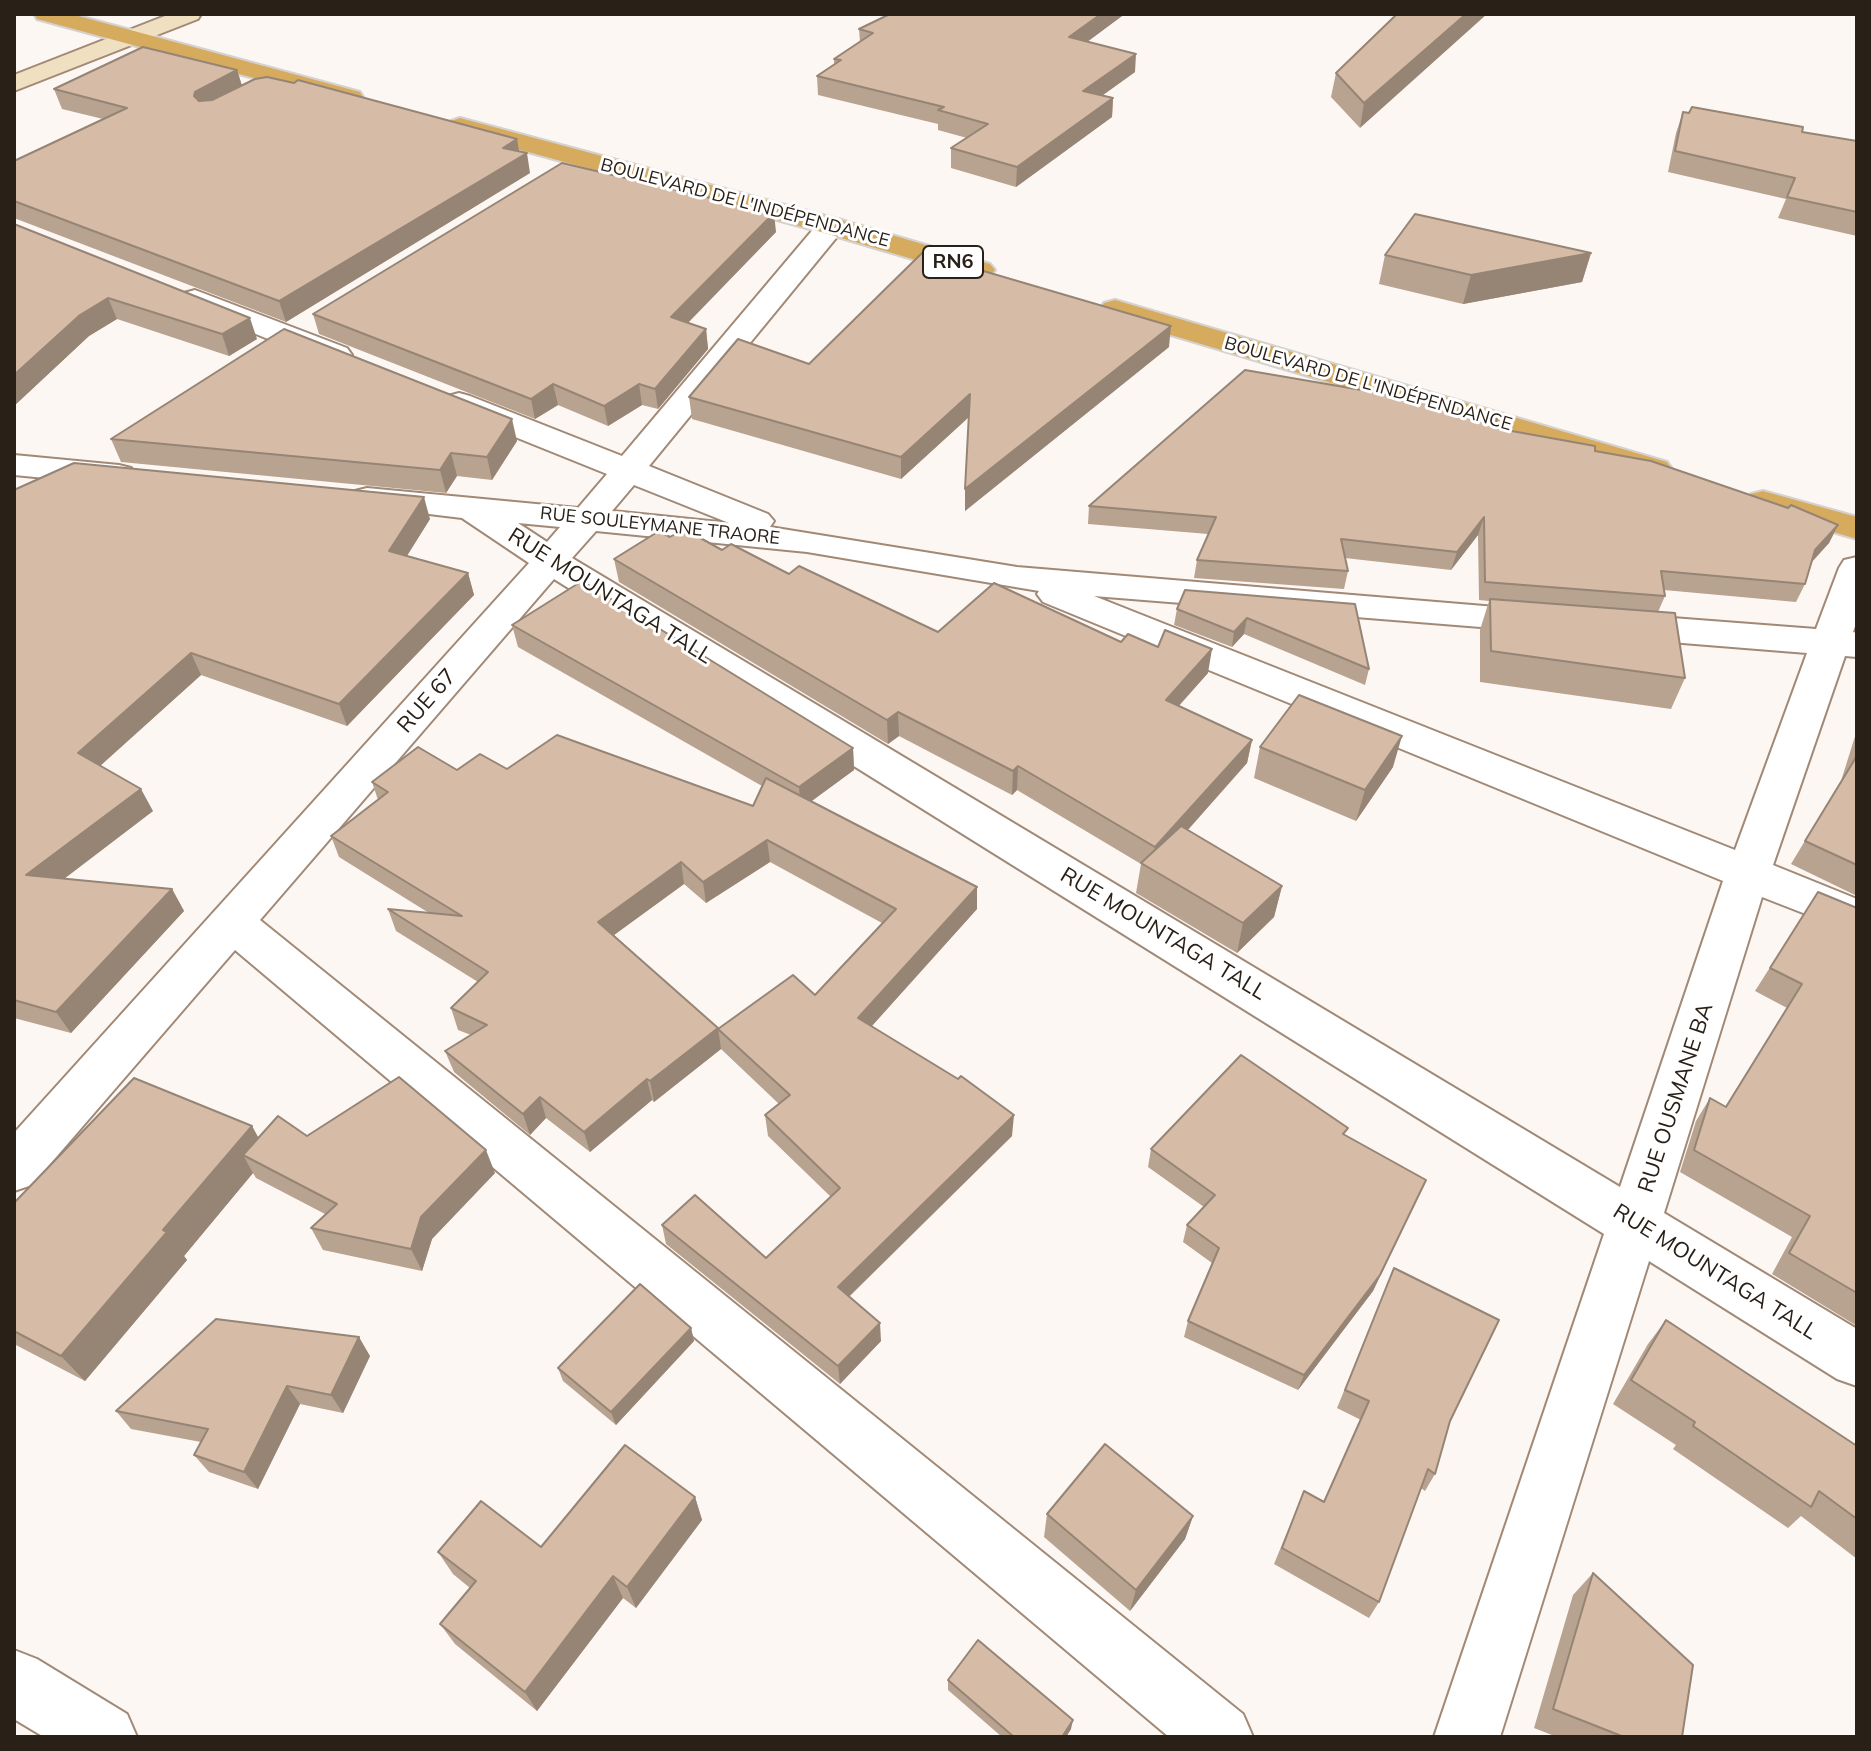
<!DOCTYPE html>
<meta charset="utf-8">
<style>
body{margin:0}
#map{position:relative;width:1871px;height:1751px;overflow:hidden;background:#fdf7f3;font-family:Mulish,sans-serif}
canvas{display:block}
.frame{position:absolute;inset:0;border:16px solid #292018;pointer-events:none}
</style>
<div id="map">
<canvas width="1871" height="1751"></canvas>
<div class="frame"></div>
</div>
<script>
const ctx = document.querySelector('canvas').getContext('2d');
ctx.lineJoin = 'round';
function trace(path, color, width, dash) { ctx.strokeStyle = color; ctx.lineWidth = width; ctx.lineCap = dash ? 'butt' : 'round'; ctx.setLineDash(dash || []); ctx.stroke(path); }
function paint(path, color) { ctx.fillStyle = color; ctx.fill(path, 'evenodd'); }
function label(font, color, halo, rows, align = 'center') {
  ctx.font = font + ' Mulish,sans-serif'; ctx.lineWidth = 6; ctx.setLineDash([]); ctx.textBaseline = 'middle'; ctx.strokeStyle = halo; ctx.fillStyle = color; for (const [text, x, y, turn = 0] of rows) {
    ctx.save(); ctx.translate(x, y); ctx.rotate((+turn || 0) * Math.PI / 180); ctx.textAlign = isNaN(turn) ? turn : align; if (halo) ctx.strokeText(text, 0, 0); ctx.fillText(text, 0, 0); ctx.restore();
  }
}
const minor = new Path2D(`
 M 831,218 L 841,220 L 845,226 L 841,232 L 649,466 L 768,514 L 774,521 L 770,527 L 1017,567 L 1556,612 L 1562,620 L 1556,628 L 1543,632 L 1094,596 L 1735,850 L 1807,653 L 1620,638 L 1607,635 L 1601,626 L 1607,617 L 1620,614 L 1816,629 L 1839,568 L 1844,560 L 1857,557 L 1857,621 L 1853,632 L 1857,633 L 1857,657 L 1845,656 L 1773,865 L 1857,899 L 1857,934 L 1762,897 L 1664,1213 L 1857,1329 L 1857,1386 L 1837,1379 L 1649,1261 L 1500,1737 L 1434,1737 L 1604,1234 L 554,579 L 260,920 L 1243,1714 L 1253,1737 L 1169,1737 L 235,950 L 32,1185 L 14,1191 L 14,1133 L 529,563 L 462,518 L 355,505 L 350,498 L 355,491 L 367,488 L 578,508 L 607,474 L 448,410 L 443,403 L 448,396 L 459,393 L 470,396 L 622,456 L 821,220 ZM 634,485 L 729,523 L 612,511 ZM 518,523 L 560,527 L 547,542 ZM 596,531 L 807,552 L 1039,591 L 1037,594 L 1043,602 L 1723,881 L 1620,1187 L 572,558 Z
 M 195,290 L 347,348 L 352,355 L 347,362 L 336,364 L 325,362 L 184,305 L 180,299 L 184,293 Z
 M 14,455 L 119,465 L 131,468 L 136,475 L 131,482 L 119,485 L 14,475 Z`);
const tertiary = new Path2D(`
 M 14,1650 L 37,1659 L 127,1714 L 137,1737 L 44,1737 L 14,1719 Z`);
const secondary = new Path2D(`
 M 170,14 L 201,14 L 198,19 L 14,91 L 14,75 Z`);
const trunk = new Path2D(`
 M 34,14 L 71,14 L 360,92 L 363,97 L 360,102 L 342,102 L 37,19 Z
 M 460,118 L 841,220 L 990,264 L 995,270 L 990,276 L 980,279 L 970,276 L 821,232 L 451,131 L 447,126 L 451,121 Z
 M 1115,300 L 1667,462 L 1672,469 L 1667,476 L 1655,479 L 1643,476 L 1104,315 L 1100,309 L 1104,303 Z
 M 1763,491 L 1857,517 L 1857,539 L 1751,508 L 1746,501 L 1751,494 Z`);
const wall = new Path2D(`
 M 890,14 L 1122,14 L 1122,16 L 1087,42 L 1135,72 L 1103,95 L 1113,98 L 1112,117 L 1016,187 L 951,168 L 951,148 L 967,138 L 938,130 L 938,124 L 818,95 L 817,76 L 834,65 L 834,59 L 860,42 L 859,29 Z
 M 1397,14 L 1360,128 L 1331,97 L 1336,73 Z
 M 237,70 L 242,86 L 517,139 L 519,152 L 530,173 L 286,322 L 14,218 L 14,161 L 103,119 L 62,109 L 54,89 Z
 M 1683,112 L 1857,141 L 1857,236 L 1778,218 L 1786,199 L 1668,172 L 1676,133 Z
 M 14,224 L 257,339 L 229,356 L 117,319 L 89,336 L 14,406 Z
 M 776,232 L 688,323 L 706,329 L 708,349 L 658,409 L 642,405 L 608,426 L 558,405 L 535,419 L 319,334 L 313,314 Z
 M 1591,253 L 1582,282 L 1463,304 L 1379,284 L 1385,255 Z
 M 1169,347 L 965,511 L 969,417 L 901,479 L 692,419 L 689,397 L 809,364 Z
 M 1442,408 L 1495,428 L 1595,451 L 1838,525 L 1829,543 L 1812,562 L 1805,584 L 1796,602 L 1664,590 L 1665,596 L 1658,612 L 1685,678 L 1671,709 L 1480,682 L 1480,630 L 1489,601 L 1479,600 L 1478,535 L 1451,570 L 1345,558 L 1348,571 L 1344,589 L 1194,578 L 1197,560 L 1208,534 L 1088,524 L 1089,506 Z
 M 111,439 L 517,441 L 492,480 L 457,476 L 446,493 L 121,462 Z
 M 14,490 L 430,519 L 407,556 L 468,573 L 474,595 L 347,726 L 201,675 L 100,766 L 153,811 L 64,879 L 172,889 L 184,911 L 71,1033 L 14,1018 Z
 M 670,537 L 722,550 L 789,574 L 938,632 L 1121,642 L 1208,673 L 1179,706 L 1252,740 L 1247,763 L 1188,830 L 1282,886 L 1274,917 L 1237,953 L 1136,893 L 1141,864 L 1017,790 L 1012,795 L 899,736 L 888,744 L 619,582 L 614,559 Z
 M 1185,590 L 1369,669 L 1365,685 L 1244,634 L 1232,647 L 1174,625 L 1177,609 Z
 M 512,625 L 853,748 L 854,770 L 811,801 L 977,909 L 872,1026 L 1012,1136 L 849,1297 L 881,1341 L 840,1384 L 666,1244 L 662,1225 L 766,1258 L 831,1197 L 768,1136 L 765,1115 L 779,1104 L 721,1049 L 654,1102 L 652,1100 L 590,1152 L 546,1118 L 530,1135 L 454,1072 L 445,1051 L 471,1035 L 458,1030 L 451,1008 L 478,982 L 396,931 L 388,909 L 429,913 L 339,857 L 331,836 L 378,800 L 372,782 L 457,770 L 507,769 L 753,806 L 762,786 L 518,647 ZM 770,862 L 882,923 L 815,995 L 718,1029 L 614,935 L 684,884 L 706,903 Z
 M 1857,730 L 1857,896 L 1791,864 L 1841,781 Z
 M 1260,747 L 1393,767 L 1356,821 L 1254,778 Z
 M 1818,892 L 1857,908 L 1857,1326 L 1772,1274 L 1792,1237 L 1680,1172 L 1696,1121 L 1710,1098 L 1725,1107 L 1787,1008 L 1755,991 Z
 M 252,1126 L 258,1138 L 307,1136 L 495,1173 L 432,1239 L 422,1271 L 323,1250 L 311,1228 L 325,1214 L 256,1178 L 253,1173 L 184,1256 L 187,1260 L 85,1381 L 14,1344 L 14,1203 Z
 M 1346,1136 L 1426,1180 L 1373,1291 L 1298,1390 L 1184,1337 L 1188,1321 L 1212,1263 L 1183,1242 L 1187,1225 L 1204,1207 L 1148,1167 L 1151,1149 Z
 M 1394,1268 L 1450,1421 L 1435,1474 L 1425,1491 L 1421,1488 L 1379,1602 L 1369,1618 L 1274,1564 L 1304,1491 L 1324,1502 L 1361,1420 L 1337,1408 Z
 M 1666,1320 L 1857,1446 L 1857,1559 L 1801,1516 L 1788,1528 L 1673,1449 L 1676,1445 L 1613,1404 L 1648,1344 Z
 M 691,1328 L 694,1341 L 616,1425 L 563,1381 L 558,1368 Z
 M 370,1356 L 343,1413 L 300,1404 L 258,1489 L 209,1472 L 194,1455 L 201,1442 L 131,1429 L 116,1411 Z
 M 695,1497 L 702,1520 L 636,1608 L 623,1598 L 537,1711 L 455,1644 L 440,1624 L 470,1588 L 453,1574 L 438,1552 L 541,1547 Z
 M 1047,1514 L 1193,1516 L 1185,1539 L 1130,1611 L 1044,1537 Z
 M 1593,1573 L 1682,1737 L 1557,1737 L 1534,1728 L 1573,1595 Z
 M 948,1680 L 1071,1729 L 1066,1737 L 1002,1737 L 948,1690 Z`);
const shadedWall = new Path2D(`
 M 1101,14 L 1122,14 L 1122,16 L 1068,56 L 1069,37 Z
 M 1466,14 L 1487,14 L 1360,128 L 1364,103 Z
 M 1136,54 L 1135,72 L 1082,110 L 1083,91 Z
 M 237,70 L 243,89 L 200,116 L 194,96 L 195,92 Z
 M 1113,98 L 1112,117 L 1016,187 L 1017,167 Z
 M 517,139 L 520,157 L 527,153 L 530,173 L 286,322 L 279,301 Z
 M 774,213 L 776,232 L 674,337 L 671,317 Z
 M 1591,253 L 1582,282 L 1463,304 L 1471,275 Z
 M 108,298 L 117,319 L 89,336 L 14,406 L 14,375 L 80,315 Z
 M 250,318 L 257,339 L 229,356 L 222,334 Z
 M 1171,326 L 1169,347 L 965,511 L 965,489 Z
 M 706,329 L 708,349 L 658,409 L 655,389 Z
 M 553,384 L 558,405 L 535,419 L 531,399 Z
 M 639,384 L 642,405 L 608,426 L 604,406 Z
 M 970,394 L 970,416 L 901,479 L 901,457 Z
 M 512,419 L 517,441 L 492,480 L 487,457 Z
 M 451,453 L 457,476 L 446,493 L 440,470 Z
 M 424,497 L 430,519 L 396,573 L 389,551 Z
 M 1484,517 L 1478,535 L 1451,570 L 1457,552 Z
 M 1838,525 L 1829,543 L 1806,568 L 1815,550 Z
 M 468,573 L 474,595 L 347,726 L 339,704 Z
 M 1247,618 L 1244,634 L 1232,647 L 1234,632 Z
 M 1212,649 L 1208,673 L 1163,723 L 1166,700 Z
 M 191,653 L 201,675 L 90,775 L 78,753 Z
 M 898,712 L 899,736 L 888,744 L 887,720 Z
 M 1402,736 L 1393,767 L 1356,821 L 1365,790 Z
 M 1252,740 L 1247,763 L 1151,871 L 1155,847 Z
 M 853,748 L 854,770 L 801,809 L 799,787 Z
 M 1018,766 L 1017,790 L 1012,795 L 1013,771 Z
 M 141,789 L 153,811 L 40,897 L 26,875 Z
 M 767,840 L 770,862 L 706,903 L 703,882 Z
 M 681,862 L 684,884 L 603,943 L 598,922 Z
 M 1282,886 L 1274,917 L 1237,953 L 1243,923 Z
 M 977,887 L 977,909 L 860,1039 L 858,1018 Z
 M 172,889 L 184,911 L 71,1033 L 56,1012 Z
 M 718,1028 L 721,1049 L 654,1102 L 650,1081 Z
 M 647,1079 L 652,1100 L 590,1152 L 584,1132 Z
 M 540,1097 L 546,1118 L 530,1135 L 523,1114 Z
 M 1014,1115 L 1012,1136 L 839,1306 L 838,1287 Z
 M 252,1126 L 268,1155 L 243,1155 L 253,1173 L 184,1256 L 187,1260 L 85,1381 L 61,1356 L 163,1230 Z
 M 486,1150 L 495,1173 L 432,1239 L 422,1271 L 411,1249 L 421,1217 Z
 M 1426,1180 L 1373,1291 L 1298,1390 L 1304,1375 Z
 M 880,1323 L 881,1341 L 840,1384 L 838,1366 Z
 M 691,1328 L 694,1341 L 616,1425 L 611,1412 Z
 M 359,1337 L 370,1356 L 343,1413 L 331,1395 Z
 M 287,1386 L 300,1404 L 258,1489 L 244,1472 Z
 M 695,1497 L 702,1520 L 636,1608 L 627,1587 Z
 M 1193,1516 L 1185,1539 L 1130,1611 L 1136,1590 Z
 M 613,1576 L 623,1598 L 537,1711 L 525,1692 Z
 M 1073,1720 L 1071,1729 L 1066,1737 L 1062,1737 Z`);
const building = new Path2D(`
 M 890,14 L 1101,14 L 1069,37 L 1136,54 L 1083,91 L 1113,98 L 1017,167 L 951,148 L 988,124 L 938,110 L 944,107 L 817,76 L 841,60 L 834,59 L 873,33 L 859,29 Z
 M 1397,14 L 1466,14 L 1364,103 L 1336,73 Z
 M 143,47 L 237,70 L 195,92 L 194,96 L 199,101 L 212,100 L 255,79 L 267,77 L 294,83 L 298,80 L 517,139 L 503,148 L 527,153 L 279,301 L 14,201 L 14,161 L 127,108 L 54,89 Z
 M 1692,107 L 1803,127 L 1802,132 L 1857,141 L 1857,212 L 1787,197 L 1795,178 L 1675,151 L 1683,112 L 1689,113 Z
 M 562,163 L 774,213 L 671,317 L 706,329 L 655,389 L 639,384 L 604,406 L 553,384 L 531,399 L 313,314 Z
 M 1415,214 L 1591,253 L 1471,275 L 1385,255 Z
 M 14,224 L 250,318 L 222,334 L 108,298 L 80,315 L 14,375 Z
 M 922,253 L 1171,326 L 965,489 L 970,394 L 901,457 L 689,397 L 738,339 L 809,364 Z
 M 284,329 L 512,419 L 487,457 L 451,453 L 440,470 L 111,439 Z
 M 1245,370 L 1443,404 L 1442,408 L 1497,418 L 1495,428 L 1595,446 L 1595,451 L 1651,461 L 1788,508 L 1791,505 L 1838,525 L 1815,550 L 1805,584 L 1661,571 L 1665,596 L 1485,582 L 1484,517 L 1457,552 L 1341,539 L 1348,571 L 1197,560 L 1216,517 L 1089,506 Z
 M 74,463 L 424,497 L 389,551 L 468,573 L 339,704 L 191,653 L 78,753 L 141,789 L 26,875 L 172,889 L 56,1012 L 14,1000 L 14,490 Z
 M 684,529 L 722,550 L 731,544 L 789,574 L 799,566 L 938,632 L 994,583 L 1121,642 L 1128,634 L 1158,647 L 1165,630 L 1212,649 L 1166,700 L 1252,740 L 1155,847 L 1018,766 L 1013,771 L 898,712 L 887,720 L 614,559 L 659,531 L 670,537 Z
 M 582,581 L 853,748 L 799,787 L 512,625 Z
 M 1185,590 L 1355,604 L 1369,669 L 1247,618 L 1234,632 L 1177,609 Z
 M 1490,599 L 1675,613 L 1685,678 L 1491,651 Z
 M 1299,695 L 1402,736 L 1365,790 L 1260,747 Z
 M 557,735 L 753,806 L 766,778 L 977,887 L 858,1018 L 958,1079 L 961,1076 L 1014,1115 L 838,1287 L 880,1323 L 838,1366 L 662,1225 L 695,1195 L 766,1258 L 840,1188 L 765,1115 L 790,1095 L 718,1029 L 793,975 L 815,995 L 896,909 L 767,840 L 703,882 L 681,862 L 598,922 L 718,1028 L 650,1081 L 647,1079 L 584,1132 L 540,1097 L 523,1114 L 445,1051 L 487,1025 L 451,1008 L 488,972 L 388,909 L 462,916 L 331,836 L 388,792 L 372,782 L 418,747 L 457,770 L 480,754 L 507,769 Z
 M 1857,753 L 1857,865 L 1805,841 L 1855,759 Z
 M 1181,826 L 1282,886 L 1243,923 L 1141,863 Z
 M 1818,892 L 1857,908 L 1857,1293 L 1789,1253 L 1810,1216 L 1694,1150 L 1710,1098 L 1726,1107 L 1802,984 L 1770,968 Z
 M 1241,1055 L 1348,1128 L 1343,1134 L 1426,1180 L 1380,1275 L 1304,1375 L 1188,1321 L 1219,1248 L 1187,1225 L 1215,1195 L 1151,1149 Z
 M 399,1077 L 486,1150 L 421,1217 L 411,1249 L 311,1228 L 337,1204 L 243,1155 L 278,1116 L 307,1136 Z
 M 134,1078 L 252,1126 L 163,1230 L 167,1232 L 61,1356 L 14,1331 L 14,1203 Z
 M 1394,1268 L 1499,1320 L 1450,1421 L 1435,1474 L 1428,1469 L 1379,1602 L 1282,1548 L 1304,1491 L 1324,1502 L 1369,1401 L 1345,1390 Z
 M 640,1284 L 691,1328 L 611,1412 L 558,1368 Z
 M 216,1319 L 359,1337 L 331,1395 L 287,1386 L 244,1472 L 194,1455 L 208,1429 L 116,1411 Z
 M 1666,1320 L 1857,1446 L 1857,1519 L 1819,1491 L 1811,1507 L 1693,1426 L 1695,1422 L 1631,1380 Z
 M 1105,1444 L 1193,1516 L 1136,1590 L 1047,1514 Z
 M 625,1445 L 695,1497 L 627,1587 L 613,1576 L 525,1692 L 440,1624 L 476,1581 L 438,1552 L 481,1501 L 541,1547 Z
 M 1593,1573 L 1693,1665 L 1682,1737 L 1624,1737 L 1553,1709 Z
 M 978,1640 L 1073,1720 L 1062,1737 L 1014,1737 L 948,1680 Z`);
const farStreetnames = [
 ["BOULEVARD DE L'INDÉPENDANCE",745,203,15],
 ["BOULEVARD DE L'INDÉPENDANCE",1368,384,16],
 ["RUE SOULEYMANE TRAORE",660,526,6]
];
const shields = [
 [953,262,60]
];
const shieldNames = [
 ["RN6",953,262]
];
const streetNames = [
 ["RUE MOUNTAGA TALL",610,596,32],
 ["RUE 67",427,701,-49],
 ["RUE MOUNTAGA TALL",1163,934,31],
 ["RUE OUSMANE BA",1676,1098,-72],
 ["RUE MOUNTAGA TALL",1715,1272,32]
];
trace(minor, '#a18976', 4);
trace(tertiary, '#a18976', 4);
trace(secondary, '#a18976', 4);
trace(trunk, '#d4d2d1', 4);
paint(minor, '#fff');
paint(tertiary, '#fff');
paint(secondary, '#f0e0c2');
paint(trunk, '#d6ab5e');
paint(wall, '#b8a290');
paint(shadedWall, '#968475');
paint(building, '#d6bca7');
trace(building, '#968475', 2);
label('18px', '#292018', '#fff', farStreetnames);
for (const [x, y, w] of shields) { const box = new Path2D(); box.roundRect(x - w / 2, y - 16, w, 32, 6); ctx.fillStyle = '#fff'; ctx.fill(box); trace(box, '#292018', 2); }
label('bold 20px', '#292018', null, shieldNames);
label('22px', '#292018', '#fff', streetNames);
</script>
